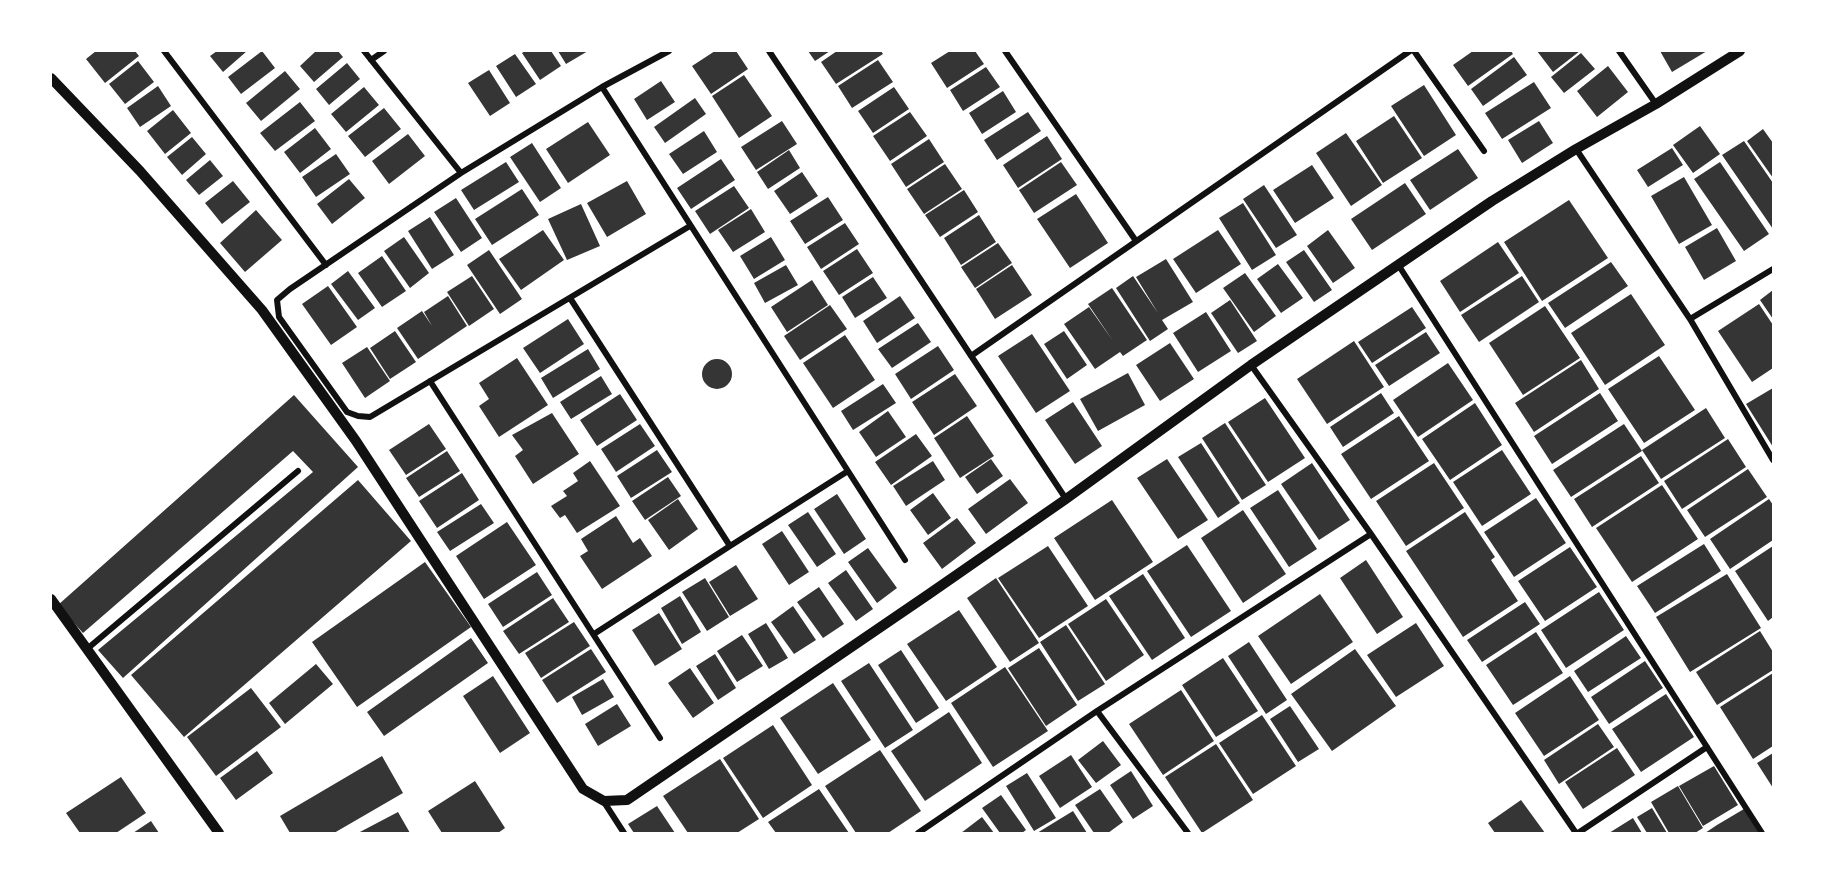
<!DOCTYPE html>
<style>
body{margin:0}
#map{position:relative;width:1824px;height:884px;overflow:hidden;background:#fff;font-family:Poppins,sans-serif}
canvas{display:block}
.frame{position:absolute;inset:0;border:52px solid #fff;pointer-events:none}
</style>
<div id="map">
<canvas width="1824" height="884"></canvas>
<div class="frame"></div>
</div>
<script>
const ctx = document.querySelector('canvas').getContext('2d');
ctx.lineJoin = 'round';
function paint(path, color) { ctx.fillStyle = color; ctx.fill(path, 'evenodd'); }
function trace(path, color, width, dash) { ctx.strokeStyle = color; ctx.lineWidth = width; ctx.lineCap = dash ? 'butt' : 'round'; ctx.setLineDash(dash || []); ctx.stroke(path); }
const building = new Path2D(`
 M 96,51 L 135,51 L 139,56 L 105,83 L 86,59 Z
 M 217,51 L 247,51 L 223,72 L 210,56 Z
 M 262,51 L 275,68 L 241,94 L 228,77 Z
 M 316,51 L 338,51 L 343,57 L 314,82 L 300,66 Z
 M 525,51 L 551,51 L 561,66 L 540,80 L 522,53 Z
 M 558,51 L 588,51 L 566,64 Z
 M 715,51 L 736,51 L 748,69 L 711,94 L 692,66 Z
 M 808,51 L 830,51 L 815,61 Z
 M 837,51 L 881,51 L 883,54 L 836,84 L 821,62 Z
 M 950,51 L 975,51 L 984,64 L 947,88 L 931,63 Z
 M 1473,51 L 1511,51 L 1513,54 L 1468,86 L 1453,65 Z
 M 1537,51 L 1580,51 L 1553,72 Z
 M 1660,51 L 1707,51 L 1672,72 Z
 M 1581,53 L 1595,69 L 1564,93 L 1551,77 Z
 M 515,54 L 536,84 L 516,97 L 496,66 Z
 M 1514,57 L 1527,75 L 1483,106 L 1471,89 Z
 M 878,60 L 893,82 L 852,108 L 838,86 Z
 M 138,61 L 154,82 L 125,104 L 109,84 Z
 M 347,63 L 360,79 L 329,105 L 316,89 Z
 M 1608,66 L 1628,92 L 1597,117 L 1577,91 Z
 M 986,67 L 1000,87 L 963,111 L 950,90 Z
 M 489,70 L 510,103 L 490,116 L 468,83 Z
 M 285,71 L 300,89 L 261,121 L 246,103 Z
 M 744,75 L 772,116 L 739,138 L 712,96 Z
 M 661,81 L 675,102 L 647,120 L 634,99 Z
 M 1534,82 L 1551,108 L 1502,139 L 1485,113 Z
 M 1424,85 L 1456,135 L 1424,156 L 1391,106 Z
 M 158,86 L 171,106 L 140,127 L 127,108 Z
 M 364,87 L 379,105 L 346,132 L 331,114 Z
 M 894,87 L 909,109 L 873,133 L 858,111 Z
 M 1003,91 L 1016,112 L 982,134 L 969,113 Z
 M 695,98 L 706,114 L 665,143 L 654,127 Z
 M 300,102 L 315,121 L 275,151 L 260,133 Z
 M 384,108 L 401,129 L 365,157 L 348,136 Z
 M 173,110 L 191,133 L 165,154 L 147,131 Z
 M 910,112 L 927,136 L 890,161 L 873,136 Z
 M 1028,112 L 1041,131 L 997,160 L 984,140 Z
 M 1394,116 L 1422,158 L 1383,183 L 1356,141 Z
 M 782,121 L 797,144 L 756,170 L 741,147 Z
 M 1539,121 L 1553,143 L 1522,163 L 1508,140 Z
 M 588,122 L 610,155 L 568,183 L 546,149 Z
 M 1700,126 L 1720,154 L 1693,173 L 1673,145 Z
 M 315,128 L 331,149 L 300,173 L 284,152 Z
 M 1763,129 L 1773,143 L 1773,178 L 1747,141 Z
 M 704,131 L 717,152 L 683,174 L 669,154 Z
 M 1346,133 L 1382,185 L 1351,206 L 1316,153 Z
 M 408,134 L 425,156 L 389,184 L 372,161 Z
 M 1047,136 L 1062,159 L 1018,188 L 1003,165 Z
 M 192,137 L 206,154 L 182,175 L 167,157 Z
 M 929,139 L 944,162 L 906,187 L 891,164 Z
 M 1744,141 L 1773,183 L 1773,229 L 1722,155 Z
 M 532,143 L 561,188 L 540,202 L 510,157 Z
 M 1672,148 L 1683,165 L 1648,187 L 1637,170 Z
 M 1458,149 L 1478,178 L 1430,210 L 1410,180 Z
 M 789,150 L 800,168 L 768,189 L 757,172 Z
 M 336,154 L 350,174 L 316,197 L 302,177 Z
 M 721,159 L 735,180 L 691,209 L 677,188 Z
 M 210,160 L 223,176 L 199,195 L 186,180 Z
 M 506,162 L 519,182 L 474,210 L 461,190 Z
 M 1061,162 L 1077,185 L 1034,213 L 1019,190 Z
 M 1720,162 L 1769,234 L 1744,251 L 1694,179 Z
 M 945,164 L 962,189 L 924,214 L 907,189 Z
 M 1312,165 L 1334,198 L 1295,223 L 1273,190 Z
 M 802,172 L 818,196 L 790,214 L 774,191 Z
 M 1684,177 L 1712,225 L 1679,244 L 1651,196 Z
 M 349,179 L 365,198 L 332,224 L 317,204 Z
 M 233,181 L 250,202 L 222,224 L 205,203 Z
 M 627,181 L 646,214 L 607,237 L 587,203 Z
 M 1405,183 L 1426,214 L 1372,250 L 1351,219 Z
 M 1264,185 L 1297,235 L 1276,248 L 1243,199 Z
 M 734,186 L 749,208 L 710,234 L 695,211 Z
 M 522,189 L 539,215 L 492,245 L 475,219 Z
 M 964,190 L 978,212 L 940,237 L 925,215 Z
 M 1076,194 L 1108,243 L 1070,268 L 1037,219 Z
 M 828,197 L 843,220 L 805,244 L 790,221 Z
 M 456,198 L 482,238 L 461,252 L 434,212 Z
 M 1569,200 L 1608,258 L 1542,301 L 1504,242 Z
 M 1243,203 L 1276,255 L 1252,270 L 1219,218 Z
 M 581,204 L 600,246 L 567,260 L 548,219 Z
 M 751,209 L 765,232 L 733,252 L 718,230 Z
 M 256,210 L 282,240 L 245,272 L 220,243 Z
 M 979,215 L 996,242 L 961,265 L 944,238 Z
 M 430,217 L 454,255 L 432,269 L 408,231 Z
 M 845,223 L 859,244 L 821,269 L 807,247 Z
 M 1717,228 L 1736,261 L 1704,280 L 1685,247 Z
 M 543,230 L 564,260 L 521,290 L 499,259 Z
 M 1218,230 L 1241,264 L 1196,293 L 1173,259 Z
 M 1328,230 L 1355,268 L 1333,283 L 1307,246 Z
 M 404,237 L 429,273 L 410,288 L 384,251 Z
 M 771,237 L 785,260 L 754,279 L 740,256 Z
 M 1498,242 L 1519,273 L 1460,312 L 1440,281 Z
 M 998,243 L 1012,263 L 975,288 L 961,267 Z
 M 857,249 L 873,273 L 839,295 L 823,271 Z
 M 489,250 L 522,299 L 500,314 L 467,265 Z
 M 1304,250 L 1332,290 L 1314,302 L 1286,262 Z
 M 382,256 L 406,291 L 382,307 L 358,273 Z
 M 1166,259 L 1193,302 L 1162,320 L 1168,329 L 1150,341 L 1116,288 L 1133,276 L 1158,313 L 1136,277 Z
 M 1611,262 L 1628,286 L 1565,328 L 1548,303 Z
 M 1278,264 L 1303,298 L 1281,313 L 1257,279 Z
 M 786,265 L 798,285 L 765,303 L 754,283 Z
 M 1012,265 L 1032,295 L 995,319 L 976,289 Z
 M 348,271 L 375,308 L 358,320 L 331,284 Z
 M 1245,273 L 1276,316 L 1254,332 L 1223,288 Z
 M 472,276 L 494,309 L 469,326 L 447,292 Z
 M 1522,276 L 1539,302 L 1479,342 L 1461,315 Z
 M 873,277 L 887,298 L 855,318 L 842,297 Z
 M 812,280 L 828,305 L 787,332 L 771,307 Z
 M 328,286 L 357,327 L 331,345 L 302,304 Z
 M 1112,288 L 1147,340 L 1123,356 L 1120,352 L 1095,369 L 1064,324 L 1089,307 L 1113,341 L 1088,304 Z
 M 1773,290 L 1773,319 L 1760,300 Z
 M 1631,294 L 1665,345 L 1605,385 L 1571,333 Z
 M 448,296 L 467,326 L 418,359 L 397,328 L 422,311 L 432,326 L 424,312 Z
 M 900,296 L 915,318 L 877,343 L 863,321 Z
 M 1230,300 L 1257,341 L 1238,353 L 1211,313 Z
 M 1759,304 L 1773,325 L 1773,368 L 1752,382 L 1718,331 Z
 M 830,305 L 847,329 L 800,360 L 784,336 Z
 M 1545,306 L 1580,358 L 1523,395 L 1489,343 Z
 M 1412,307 L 1426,328 L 1372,363 L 1358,342 Z
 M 1206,312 L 1231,351 L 1198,372 L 1173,333 Z
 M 568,319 L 584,344 L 540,373 L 523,348 Z
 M 918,323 L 931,342 L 892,368 L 878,349 Z
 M 395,331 L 416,362 L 390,379 L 370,348 Z
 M 1064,331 L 1087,365 L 1067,379 L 1044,344 Z
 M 1426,332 L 1440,353 L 1389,386 L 1375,365 Z
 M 1032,334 L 1070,391 L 1036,413 L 998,356 Z
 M 845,335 L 875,380 L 833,408 L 803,363 Z
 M 1354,341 L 1384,387 L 1327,424 L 1297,379 Z
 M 1170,343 L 1194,379 L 1160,401 L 1136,365 Z
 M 938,346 L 954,370 L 911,399 L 895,374 Z
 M 367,347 L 390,381 L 365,398 L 342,363 Z
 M 588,349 L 600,369 L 553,398 L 541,378 Z
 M 1659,356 L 1695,410 L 1644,443 L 1608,389 Z
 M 517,358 L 548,405 L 499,437 L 479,406 L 489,399 L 479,383 Z
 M702 374a15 15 0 1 1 30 0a15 15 0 1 1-30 0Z
 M 1581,360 L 1599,389 L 1534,432 L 1515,403 Z
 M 1448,363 L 1473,400 L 1418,437 L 1393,400 Z
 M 1128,373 L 1145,405 L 1098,431 L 1080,399 Z
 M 955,374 L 977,406 L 934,435 L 912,402 Z
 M 601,376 L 612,394 L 571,419 L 560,402 Z
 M 883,384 L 896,403 L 853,430 L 841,411 Z
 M 1773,388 L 1773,447 L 1746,404 Z
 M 1381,393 L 1394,413 L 1343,447 L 1330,427 Z
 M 1600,393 L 1618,421 L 1552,464 L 1534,436 Z
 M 620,394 L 637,420 L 597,446 L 580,420 Z
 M 294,395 L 358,467 L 123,678 L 98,650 L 313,472 L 293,451 L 83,633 L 58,605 Z
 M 1265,398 L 1305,458 L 1268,482 L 1228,422 Z
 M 1073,402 L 1102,446 L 1075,464 L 1045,420 Z
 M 1475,403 L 1502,445 L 1450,480 L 1422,439 Z
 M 1706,408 L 1725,438 L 1661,479 L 1642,450 Z
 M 888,411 L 906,437 L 876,457 L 859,432 Z
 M 552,413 L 579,454 L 533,484 L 515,456 L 523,450 L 512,435 Z
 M 967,416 L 994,456 L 960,478 L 934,438 Z
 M 1399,416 L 1429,461 L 1371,499 L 1341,454 Z
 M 1225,423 L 1266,485 L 1242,500 L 1202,438 Z
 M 429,424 L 446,449 L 406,475 L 389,450 Z
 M 640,424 L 655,446 L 616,472 L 601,449 Z
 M 1624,424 L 1642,451 L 1571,497 L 1553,470 Z
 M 916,434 L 932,456 L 891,485 L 875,462 Z
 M 1728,439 L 1746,467 L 1682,509 L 1664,481 Z
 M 1201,443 L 1240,503 L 1218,518 L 1178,457 Z
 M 657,450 L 672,472 L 631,498 L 617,476 Z
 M 1502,450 L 1531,494 L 1482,526 L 1453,482 Z
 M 447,451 L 460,471 L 419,497 L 406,478 Z
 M 1641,456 L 1659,483 L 1592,527 L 1574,499 Z
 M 991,459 L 1003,476 L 977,494 L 965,477 Z
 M 1167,459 L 1208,520 L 1178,539 L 1137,478 Z
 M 590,461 L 620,506 L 577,533 L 565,515 L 560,518 L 551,506 L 567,496 L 563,491 L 578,481 L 573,473 Z
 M 933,461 L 945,480 L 906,506 L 893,486 Z
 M 1312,463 L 1350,520 L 1319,540 L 1281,484 Z
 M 1434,463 L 1464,508 L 1406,546 L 1376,501 Z
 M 1748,469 L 1767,497 L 1705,537 L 1687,510 Z
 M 462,473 L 479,500 L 437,528 L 419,501 Z
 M 668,477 L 681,496 L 645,520 L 632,501 Z
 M 1010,479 L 1028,503 L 986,534 L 968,509 Z
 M 358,480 L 411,541 L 184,737 L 131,675 Z
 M 1662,485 L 1698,539 L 1632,582 L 1596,528 Z
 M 1278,490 L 1317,549 L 1289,567 L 1250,508 Z
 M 933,493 L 951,518 L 928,535 L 910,510 Z
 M 837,494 L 866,539 L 844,554 L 814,509 Z
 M 1536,498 L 1566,543 L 1514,577 L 1484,532 Z
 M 678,499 L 698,529 L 669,550 L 648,520 Z
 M 1769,499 L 1773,505 L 1773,540 L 1730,569 L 1710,539 Z
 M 1112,500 L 1153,562 L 1095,600 L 1054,538 Z
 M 481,504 L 494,523 L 450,551 L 437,532 Z
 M 1243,510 L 1286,574 L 1243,603 L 1201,538 Z
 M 808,512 L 836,554 L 817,567 L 788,525 Z
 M 1465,512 L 1495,557 L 1491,560 L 1518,601 L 1463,637 L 1406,551 Z
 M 616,516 L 633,543 L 640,538 L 652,556 L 602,589 L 580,556 L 588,551 L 581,539 Z
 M 957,518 L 976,543 L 942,569 L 923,543 Z
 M 507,522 L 536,565 L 484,599 L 456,556 Z
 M 782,531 L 809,572 L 789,585 L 762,544 Z
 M 1704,544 L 1721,571 L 1655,613 L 1637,586 Z
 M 1187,545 L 1231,611 L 1191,637 L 1147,571 Z
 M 1048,546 L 1088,606 L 1039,638 L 998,578 Z
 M 1773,546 L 1773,617 L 1768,621 L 1735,571 Z
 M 1570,547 L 1597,587 L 1545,621 L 1518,581 Z
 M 868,548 L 897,588 L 877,603 L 848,562 Z
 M 1366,560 L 1403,617 L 1377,634 L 1340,578 Z
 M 425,562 L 471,627 L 357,707 L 312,642 Z
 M 736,565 L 758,599 L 730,616 L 709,582 Z
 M 846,570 L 873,609 L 856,621 L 828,583 Z
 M 537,572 L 552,595 L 503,627 L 488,604 Z
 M 1143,574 L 1185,638 L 1152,660 L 1109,596 Z
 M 1727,574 L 1761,628 L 1690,672 L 1656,617 Z
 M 705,578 L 729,617 L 707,631 L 682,592 Z
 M 996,578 L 1039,643 L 1010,662 L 967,598 Z
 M 819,587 L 844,624 L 823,638 L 797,602 Z
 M 1599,592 L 1624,630 L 1566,668 L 1541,630 Z
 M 1320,594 L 1353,642 L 1291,684 L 1258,636 Z
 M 680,596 L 701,632 L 682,644 L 661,608 Z
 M 553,598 L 569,622 L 519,654 L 503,631 Z
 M 1106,599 L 1144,655 L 1106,681 L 1068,624 Z
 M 1525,602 L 1540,624 L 1482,662 L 1467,640 Z
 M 793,606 L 816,640 L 794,654 L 771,622 Z
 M 959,610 L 997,667 L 946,701 L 907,644 Z
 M 659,613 L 682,649 L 655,666 L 632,630 Z
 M 574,622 L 590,646 L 541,678 L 525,653 Z
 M 766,623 L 788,658 L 769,669 L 748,634 Z
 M 1416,623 L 1444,666 L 1396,697 L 1367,655 Z
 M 1066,625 L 1105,684 L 1078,701 L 1040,642 Z
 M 1760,631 L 1773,652 L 1773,670 L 1717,705 L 1696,672 Z
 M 1536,632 L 1563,673 L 1513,705 L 1486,665 Z
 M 742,635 L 763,666 L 737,682 L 717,651 Z
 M 1626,636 L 1641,658 L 1588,692 L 1574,671 Z
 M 471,638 L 488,663 L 384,736 L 367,712 Z
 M 1249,642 L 1287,700 L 1266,714 L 1228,656 Z
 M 1039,648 L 1077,705 L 1046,726 L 1008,668 Z
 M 591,649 L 606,672 L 557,703 L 542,680 Z
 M 1355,649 L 1396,706 L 1332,751 L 1291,694 Z
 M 901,650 L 939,708 L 916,723 L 878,665 Z
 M 715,654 L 736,688 L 718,700 L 696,666 Z
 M 1223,658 L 1258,711 L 1216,737 L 1182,685 Z
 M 1645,661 L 1663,688 L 1609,724 L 1591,697 Z
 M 869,663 L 913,730 L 885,748 L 841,681 Z
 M 316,664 L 333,684 L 285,724 L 269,703 Z
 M 1005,667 L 1048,731 L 993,767 L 951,703 Z
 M 690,668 L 714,703 L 693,718 L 668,683 Z
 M 1773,673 L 1773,746 L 1753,759 L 1720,707 Z
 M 493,676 L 530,733 L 500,753 L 463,696 Z
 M 1570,676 L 1599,720 L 1544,756 L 1515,713 Z
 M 603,679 L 614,697 L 582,715 L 572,697 Z
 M 833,683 L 871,740 L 818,774 L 780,718 Z
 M 251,688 L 281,727 L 216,776 L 187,737 Z
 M 1181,690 L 1214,741 L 1163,775 L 1129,724 Z
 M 1666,694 L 1694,737 L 1641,772 L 1612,729 Z
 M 617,704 L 631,726 L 598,746 L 585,724 Z
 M 1290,706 L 1319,749 L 1298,762 L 1270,719 Z
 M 949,712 L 982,763 L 925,801 L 891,751 Z
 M 1262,715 L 1296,766 L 1253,794 L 1219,743 Z
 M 1598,724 L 1614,747 L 1559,784 L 1544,760 Z
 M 773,725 L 812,785 L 763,818 L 723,758 Z
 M 1103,741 L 1121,765 L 1096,783 L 1078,760 Z
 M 1216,744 L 1253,800 L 1202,833 L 1165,777 Z
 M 1617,748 L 1635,775 L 1583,809 L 1565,782 Z
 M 880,750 L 921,811 L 888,833 L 856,833 L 825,786 Z
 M 257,751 L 273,773 L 236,800 L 220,778 Z
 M 1773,753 L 1773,788 L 1757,763 Z
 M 1071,755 L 1092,787 L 1060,808 L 1039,776 Z
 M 382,756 L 403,793 L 334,833 L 290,833 L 280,816 Z
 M 720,759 L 759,819 L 737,833 L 688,833 L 663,796 Z
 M 1714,766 L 1738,805 L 1703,826 L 1679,786 Z
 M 1131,771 L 1153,806 L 1133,819 L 1110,785 Z
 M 1027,773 L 1056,818 L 1034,831 L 1006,786 Z
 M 121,777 L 146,813 L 116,833 L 80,833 L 66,813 Z
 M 475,781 L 505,828 L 498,833 L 442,833 L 428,811 Z
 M 1678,786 L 1703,828 L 1695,833 L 1669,833 L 1651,802 Z
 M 819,789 L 849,833 L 776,833 L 768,822 Z
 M 1100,789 L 1123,822 L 1108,833 L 1094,833 L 1075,805 Z
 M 1001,795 L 1026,830 L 1022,833 L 1000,833 L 982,808 Z
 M 1521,800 L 1545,833 L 1495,833 L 1488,823 Z
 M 657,806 L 675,833 L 634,833 L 628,824 Z
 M 1652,808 L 1667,833 L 1647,833 L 1637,817 Z
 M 1744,809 L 1759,833 L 1705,833 L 1717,825 Z
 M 1073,811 L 1087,833 L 1037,833 Z
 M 398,812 L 410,833 L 358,833 Z
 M 982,817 L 994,833 L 961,833 Z
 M 1633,818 L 1642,833 L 1609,833 Z
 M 151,821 L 159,833 L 133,833 Z`);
const minor = new Path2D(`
 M 164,51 L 326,265
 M 364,51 L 461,173
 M 669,51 L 602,87 L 461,173 L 290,289 L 277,300 L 279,317 L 347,412 L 358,416 L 370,417 L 690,226
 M 769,51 L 1066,499
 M 1005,51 L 1136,241
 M 1414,51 L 1484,151
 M 1619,51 L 1656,104
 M 371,60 L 384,51
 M 602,87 L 905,560
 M 1576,149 L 1690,319 L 1773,460
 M 1399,266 L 1762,833
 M 570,298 L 730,546 L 848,471
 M 1690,319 L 1773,269
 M 971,356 L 1410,51
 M 1251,365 L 1371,534 L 1576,833
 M 430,381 L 660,738
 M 594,634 L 730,546
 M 87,649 L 298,471
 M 1097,711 L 1188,833
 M 604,802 L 624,833
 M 918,833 L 1097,711 L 1371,534
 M 1578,833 L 1707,747`);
const tertiary = new Path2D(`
 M 51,78 L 140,171 L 262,310 L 356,441 L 583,789 L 604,801 L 627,800 L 929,594 L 1066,499 L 1251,365 L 1492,201 L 1576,149 L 1656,104 L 1740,51
 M 51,599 L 219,833`);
paint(building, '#353535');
trace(minor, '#111', 6);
trace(tertiary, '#111', 10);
</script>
